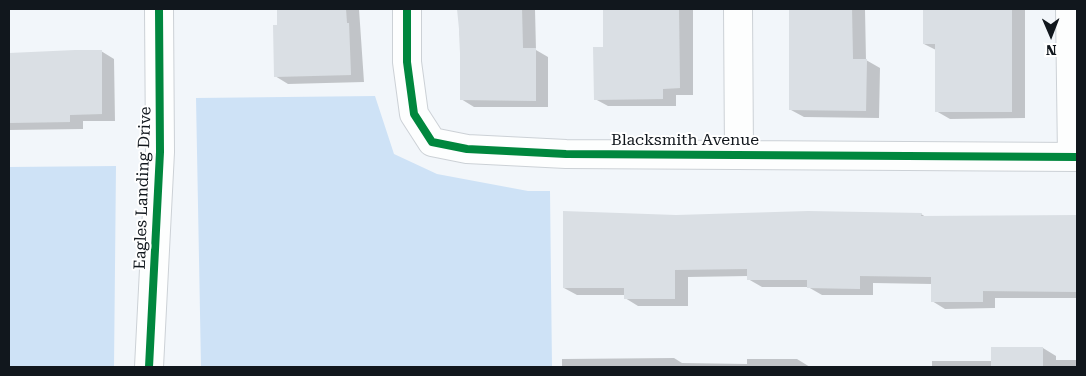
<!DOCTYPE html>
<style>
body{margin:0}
#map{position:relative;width:1086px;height:376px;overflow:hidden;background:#f2f6fa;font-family:"Roboto Serif",serif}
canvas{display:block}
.frame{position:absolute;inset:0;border:10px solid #11171d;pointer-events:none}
.north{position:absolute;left:1026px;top:10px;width:50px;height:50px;-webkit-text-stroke:4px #fff;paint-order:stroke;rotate:179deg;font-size:14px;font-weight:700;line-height:20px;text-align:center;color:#11171d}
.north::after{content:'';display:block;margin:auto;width:18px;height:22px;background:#11171d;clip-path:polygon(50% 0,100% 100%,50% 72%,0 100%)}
</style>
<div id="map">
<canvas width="1086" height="376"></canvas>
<div class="frame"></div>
<div class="north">N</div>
</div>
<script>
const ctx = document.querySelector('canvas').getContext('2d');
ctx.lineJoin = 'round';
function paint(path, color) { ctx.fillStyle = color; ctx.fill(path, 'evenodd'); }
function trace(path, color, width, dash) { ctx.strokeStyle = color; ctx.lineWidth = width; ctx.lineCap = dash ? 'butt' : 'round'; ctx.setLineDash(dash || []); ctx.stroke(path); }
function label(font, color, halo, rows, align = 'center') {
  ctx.font = font + ' "Roboto Serif",serif'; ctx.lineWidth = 4; ctx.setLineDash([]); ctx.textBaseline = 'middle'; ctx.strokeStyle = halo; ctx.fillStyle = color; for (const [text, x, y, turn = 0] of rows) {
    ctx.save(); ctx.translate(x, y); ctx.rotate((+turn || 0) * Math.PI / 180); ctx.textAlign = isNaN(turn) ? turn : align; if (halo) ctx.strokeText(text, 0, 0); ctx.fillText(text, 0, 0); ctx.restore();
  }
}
const green = new Path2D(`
 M 375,96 L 394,154 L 437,174 L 528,191 L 550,191 L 552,367 L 201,367 L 196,98 Z
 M 116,166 L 114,367 L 9,367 L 9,167 Z`);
const shadow = new Path2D(`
 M 278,9 L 359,9 L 364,82 L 288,84 L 275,76 Z
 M 459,9 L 535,9 L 536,50 L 548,57 L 548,107 L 474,107 L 461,99 Z
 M 605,9 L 693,9 L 693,95 L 676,95 L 676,106 L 608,106 L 595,99 L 605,49 Z
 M 790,9 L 865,9 L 866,60 L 880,68 L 879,118 L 804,117 L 791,110 Z
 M 924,9 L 1025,9 L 1025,118 L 950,119 L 936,111 L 936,50 L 924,44 Z
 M 101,51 L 114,59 L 115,121 L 83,121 L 83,129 L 9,130 L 9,54 Z
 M 921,214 L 926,217 L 1077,216 L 1077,298 L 995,298 L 995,308 L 945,309 L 932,301 L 932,284 L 873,283 L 873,295 L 822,295 L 808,287 L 762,287 L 748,279 L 749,276 L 688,277 L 688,306 L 638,306 L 625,298 L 625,295 L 577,295 L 564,288 L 696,216 Z
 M 1043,348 L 1056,356 L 1056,360 L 1077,360 L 1077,367 L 932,367 L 932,361 L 993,361 Z
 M 674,358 L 682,363 L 747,364 L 747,359 L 797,359 L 810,367 L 562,367 L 562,359 Z`);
const building = new Path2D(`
 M 277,9 L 346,9 L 347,23 L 349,23 L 351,75 L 274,77 L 273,25 L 277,25 Z
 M 457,9 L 522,9 L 523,48 L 536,48 L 536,101 L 460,100 L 460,39 Z
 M 603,9 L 679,9 L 680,88 L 663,89 L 663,99 L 594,100 L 593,47 L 603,47 Z
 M 789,9 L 852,9 L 853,59 L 867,59 L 866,111 L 789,110 Z
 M 923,9 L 1012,9 L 1012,112 L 935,112 L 935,44 L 923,44 Z
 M 75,50 L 102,50 L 102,114 L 70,115 L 70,122 L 9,123 L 9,53 Z
 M 563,211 L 676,215 L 808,211 L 922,213 L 921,216 L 1077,215 L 1077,292 L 983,291 L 983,302 L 931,302 L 931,277 L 860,276 L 860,289 L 807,288 L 807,280 L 747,280 L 747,269 L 675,270 L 675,299 L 624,299 L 624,288 L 563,288 Z
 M 991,347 L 1043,347 L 1043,367 L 991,367 Z`);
const minor = new Path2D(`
 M 407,9 L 407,62 L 414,114 L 432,142 L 467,149 L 566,154 L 1077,157
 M 738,9 L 739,154
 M 1070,9 L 1072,157`);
const tertiary = new Path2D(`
 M 149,367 L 160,152 L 159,9`);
const cycleway = new Path2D(`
 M 407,9 L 407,62 L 414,114 L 432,142 L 467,149 L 566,154 L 1077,157
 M 149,367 L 160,152 L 159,9`);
const streetNames = [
 ["Blacksmith Avenue",685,140],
 ["Eagles Landing Drive",143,188,-88]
];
paint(green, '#cee2f6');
paint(shadow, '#0003');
paint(building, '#dadfe4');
trace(minor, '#ccd1d6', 30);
trace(tertiary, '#ccd1d6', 30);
trace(minor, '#fdfefe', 28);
trace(tertiary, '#fdfefe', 28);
trace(cycleway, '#00873e', 8);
label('16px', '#11171d', '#fff', streetNames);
</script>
